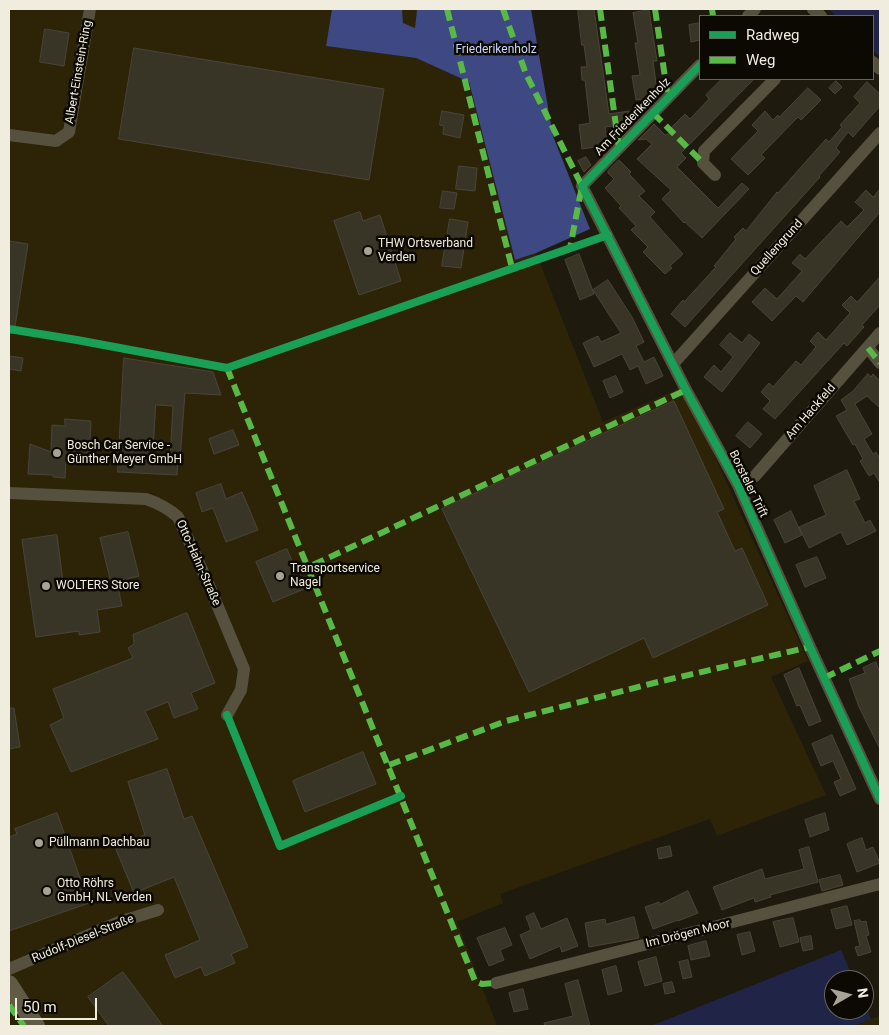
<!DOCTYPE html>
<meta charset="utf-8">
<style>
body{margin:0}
#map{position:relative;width:889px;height:1035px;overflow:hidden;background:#1e1a0e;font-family:Roboto,sans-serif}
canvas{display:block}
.frame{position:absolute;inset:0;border:10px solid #f1edde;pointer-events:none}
.legend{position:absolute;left:699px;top:15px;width:175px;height:65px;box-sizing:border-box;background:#0b0902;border:1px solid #67645a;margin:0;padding:6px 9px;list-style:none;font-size:15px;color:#f1edde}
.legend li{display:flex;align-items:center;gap:10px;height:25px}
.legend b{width:25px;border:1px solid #67645a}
.north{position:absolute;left:824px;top:970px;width:50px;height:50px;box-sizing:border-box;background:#0b0902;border:1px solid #67645a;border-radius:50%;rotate:82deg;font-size:14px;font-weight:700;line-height:20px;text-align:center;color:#f1edde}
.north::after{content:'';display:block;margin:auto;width:18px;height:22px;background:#a7a395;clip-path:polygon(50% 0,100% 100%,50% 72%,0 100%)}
.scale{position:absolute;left:15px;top:998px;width:82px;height:22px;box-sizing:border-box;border:2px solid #f1edde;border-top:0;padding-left:6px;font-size:15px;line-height:18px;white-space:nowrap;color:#f1edde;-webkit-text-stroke:4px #0b0902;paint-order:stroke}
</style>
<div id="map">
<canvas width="889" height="1035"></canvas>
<div class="frame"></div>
<ul class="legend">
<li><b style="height:6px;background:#1a9f57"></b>Radweg</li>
<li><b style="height:6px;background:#58b947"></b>Weg</li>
</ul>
<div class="north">N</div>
<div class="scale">50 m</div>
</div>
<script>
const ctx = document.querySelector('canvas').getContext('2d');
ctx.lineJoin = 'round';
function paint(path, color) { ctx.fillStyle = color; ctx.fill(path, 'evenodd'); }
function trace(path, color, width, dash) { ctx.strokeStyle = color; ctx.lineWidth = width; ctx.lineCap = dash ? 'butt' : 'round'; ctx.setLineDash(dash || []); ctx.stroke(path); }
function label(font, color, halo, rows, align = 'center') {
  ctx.font = font + ' Roboto,sans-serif'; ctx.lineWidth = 5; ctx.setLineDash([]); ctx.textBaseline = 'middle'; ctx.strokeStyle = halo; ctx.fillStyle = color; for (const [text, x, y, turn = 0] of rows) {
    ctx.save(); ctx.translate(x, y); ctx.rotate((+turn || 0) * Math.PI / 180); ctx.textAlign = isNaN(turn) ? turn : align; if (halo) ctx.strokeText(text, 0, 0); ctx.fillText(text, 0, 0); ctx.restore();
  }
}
const built = new Path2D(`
 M 9,9 L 332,9 L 326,46 L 416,58 L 469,82 L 515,260 L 536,253 L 603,422 L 683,387 L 808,661 L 771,677 L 826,795 L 717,836 L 710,819 L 500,894 L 503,903 L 457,922 L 497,1026 L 9,1026 Z
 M 402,9 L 417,9 L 415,28 L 403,23 Z
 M 880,1016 L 880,1026 L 855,1026 L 871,1019 Z`);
const green = new Path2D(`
 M 828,9 L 880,9 L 880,57 L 873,50 L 873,16 L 836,16 Z
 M 841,950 L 854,980 L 834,980 L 834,1010 L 864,1010 L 864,1003 L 871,1019 L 854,1026 L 651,1026 Z`);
const forest = new Path2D(`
 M 332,9 L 402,9 L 403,23 L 415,28 L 417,9 L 531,9 L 553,136 L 590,229 L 536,253 L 515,260 L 469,82 L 416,58 L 326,46 Z`);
const building = new Path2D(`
 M 578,9 L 594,9 L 609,114 L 629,111 L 631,124 L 605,127 L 608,145 L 582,149 L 579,125 L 590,123 L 585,80 L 582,80 L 581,67 L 587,67 L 584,45 L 582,45 Z
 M 649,10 L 657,61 L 653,61 L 658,97 L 636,100 L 632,76 L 640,75 L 635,43 L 638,43 L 633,13 Z
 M 700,23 L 700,40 L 691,42 L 689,25 Z
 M 45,29 L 69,33 L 64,66 L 40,62 Z
 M 134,48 L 384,89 L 369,180 L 119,139 Z
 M 722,79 L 754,79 L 681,153 L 686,158 L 677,167 L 718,208 L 742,183 L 749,189 L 702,238 L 685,222 L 684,223 L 662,199 L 671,190 L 637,159 L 652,144 L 646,139 L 638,140 L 654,124 L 665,135 L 671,133 L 671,128 L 685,114 L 690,119 L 709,99 L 706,95 Z
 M 836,81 L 842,87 L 835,94 L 829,88 Z
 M 867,82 L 880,94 L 880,106 L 853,137 L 848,132 L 836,148 L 840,152 L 819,176 L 820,177 L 685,327 L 671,314 L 683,300 L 684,302 L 716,267 L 714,266 L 736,239 L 734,237 L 743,228 L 746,231 L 777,192 L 778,193 L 826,139 L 829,142 L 842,127 L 840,125 L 860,103 L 854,97 Z
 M 808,88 L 821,100 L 801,120 L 798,117 L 761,155 L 765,158 L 748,175 L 731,159 L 758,131 L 752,125 L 765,111 L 773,120 L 778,115 L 779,117 Z
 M 442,111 L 464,115 L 460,138 L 443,134 L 444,126 L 440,125 Z
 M 586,157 L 591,165 L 584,172 L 578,161 Z
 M 619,160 L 631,172 L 629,174 L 645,191 L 639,196 L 655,212 L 650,217 L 683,254 L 670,266 L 672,268 L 665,274 L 643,252 L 648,247 L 631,230 L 636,226 L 619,208 L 621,206 L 605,188 L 614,179 L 608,173 L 608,171 Z
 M 459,166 L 477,168 L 475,191 L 456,189 Z
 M 880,189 L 880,212 L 803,302 L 796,296 L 772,321 L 752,302 L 765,288 L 777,299 L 802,271 L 792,263 L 800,254 L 805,259 L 841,221 L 847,227 L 864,210 L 855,202 L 866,190 L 873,197 Z
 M 443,191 L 457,193 L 454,209 L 440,208 Z
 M 360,212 L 363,221 L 380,215 L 401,281 L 359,295 L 334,221 Z
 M 450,219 L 468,222 L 461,268 L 442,266 Z
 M 9,241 L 28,244 L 14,333 L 9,333 Z
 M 579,254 L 594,294 L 580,300 L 565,260 Z
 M 880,277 L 880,305 L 862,325 L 864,327 L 847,346 L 844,343 L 775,419 L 763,409 L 770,401 L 761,392 L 769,383 L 773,387 L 796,361 L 801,365 L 816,347 L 810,341 L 818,332 L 826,340 L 850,313 L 842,305 L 851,296 L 857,302 Z
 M 608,280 L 632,317 L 644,342 L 636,346 L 644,362 L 654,357 L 663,376 L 646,384 L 638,366 L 630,370 L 622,354 L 594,367 L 583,343 L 598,336 L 601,342 L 621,333 L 593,290 Z
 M 730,333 L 742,343 L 749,334 L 760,343 L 722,392 L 704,377 L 714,365 L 721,372 L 733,357 L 720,345 Z
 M 9,356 L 23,358 L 21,371 L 9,369 Z
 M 124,358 L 213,372 L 221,395 L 185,393 L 180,459 L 178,459 L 177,475 L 118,472 ZM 156,405 L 173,406 L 170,458 L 175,459 L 153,458 Z
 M 868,374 L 871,377 L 873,374 L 880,381 L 880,408 L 867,396 L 855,404 L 872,434 L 864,439 L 873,454 L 876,452 L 880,459 L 880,483 L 874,473 L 869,476 L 860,461 L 863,459 L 855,444 L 853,445 L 836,416 L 847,410 L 841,400 L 853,391 Z
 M 616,376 L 623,392 L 610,398 L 603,381 Z
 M 674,401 L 724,509 L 717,512 L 735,551 L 742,548 L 768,605 L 653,658 L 644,638 L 529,692 L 442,509 Z
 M 65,419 L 91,421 L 89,458 L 66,457 L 65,478 L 53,477 L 53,475 L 28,474 L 30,444 L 51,452 L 52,425 L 65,426 Z
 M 748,422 L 762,434 L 750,448 L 736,436 Z
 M 233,430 L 239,445 L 214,454 L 209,439 Z
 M 847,470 L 860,499 L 854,501 L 865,523 L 870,520 L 876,531 L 847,545 L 841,532 L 809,548 L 799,527 L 826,515 L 814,486 Z
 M 221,484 L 226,499 L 242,492 L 258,530 L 226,542 L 213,508 L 202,512 L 196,493 Z
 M 791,511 L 802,535 L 785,543 L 774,520 Z
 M 128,532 L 139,576 L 111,583 L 100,538 Z
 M 57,535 L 63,582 L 93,578 L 95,592 L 118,587 L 122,606 L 97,610 L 100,632 L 79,635 L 79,631 L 36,637 L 22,540 Z
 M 287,549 L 304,589 L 273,602 L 256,562 Z
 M 817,557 L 826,578 L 805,587 L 796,565 Z
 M 187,613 L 215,683 L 191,693 L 198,709 L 174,718 L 168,702 L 145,711 L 158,739 L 71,772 L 50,725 L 64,718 L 53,689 L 133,658 L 128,648 L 134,644 L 133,635 Z
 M 876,662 L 880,674 L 880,749 L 859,707 L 849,679 L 865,673 L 863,668 Z
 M 799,668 L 821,721 L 809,726 L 800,705 L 797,706 L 784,675 Z
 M 9,708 L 14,708 L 20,747 L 9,749 Z
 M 832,735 L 856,789 L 840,796 L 834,782 L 841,779 L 833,761 L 821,766 L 812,744 Z
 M 363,752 L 376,784 L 305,812 L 293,781 Z
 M 167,769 L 184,819 L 192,816 L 248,947 L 231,954 L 235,963 L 205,976 L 201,967 L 175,978 L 165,955 L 200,940 L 174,877 L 134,893 L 115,847 L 145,835 L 128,782 Z
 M 57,813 L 89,903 L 9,931 L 9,837 L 17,834 L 15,829 Z
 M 825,813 L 829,830 L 810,837 L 805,820 Z
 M 862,838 L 866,850 L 873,847 L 880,863 L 857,872 L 847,844 Z
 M 670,846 L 672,856 L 659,859 L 657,849 Z
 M 809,847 L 818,882 L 770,895 L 771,897 L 755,902 L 754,898 L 722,910 L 713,887 L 762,869 L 765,879 L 804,869 L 799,850 Z
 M 840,875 L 843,885 L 822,891 L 819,880 Z
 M 688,891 L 698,913 L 678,921 L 678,920 L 653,929 L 645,907 L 659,902 L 660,904 Z
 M 847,906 L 852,925 L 836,929 L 831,910 Z
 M 534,913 L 541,929 L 567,918 L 578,946 L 562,952 L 560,946 L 530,959 L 520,935 L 531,930 L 526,917 Z
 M 634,917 L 639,938 L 589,947 L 585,923 L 605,919 L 606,924 Z
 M 793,918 L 799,942 L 780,947 L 773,922 Z
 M 860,920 L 861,922 L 866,921 L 869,935 L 866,936 L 871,952 L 858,956 L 855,947 L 860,946 L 854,921 Z
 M 505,928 L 512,945 L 500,950 L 504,960 L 489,966 L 477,938 Z
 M 750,932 L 755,951 L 742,955 L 737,935 Z
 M 811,936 L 813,949 L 803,951 L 800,938 Z
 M 706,941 L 710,956 L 691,960 L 688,946 Z
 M 656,957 L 662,981 L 645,986 L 638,962 Z
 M 688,960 L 692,977 L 683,979 L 679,962 Z
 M 616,966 L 622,991 L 608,995 L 602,970 Z
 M 123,972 L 163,1026 L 109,1026 L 88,997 Z
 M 578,980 L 590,1026 L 545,1026 L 544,1023 L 573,1016 L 565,984 Z
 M 672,982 L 675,992 L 665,994 L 663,984 Z
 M 523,989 L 528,1009 L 514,1012 L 509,993 Z`);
const street = new Path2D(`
 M 813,9 L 821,16
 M 748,16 L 755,9
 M 873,62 L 880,69
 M 700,65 L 582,186 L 686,390 L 738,485 L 810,647 L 880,799
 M 9,135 L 56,141 L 69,132 L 90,9
 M 715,175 L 703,163 L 704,151 L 775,79
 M 868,348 L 880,363
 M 673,364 L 880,133
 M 738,485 L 755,476 L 880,333
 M 9,493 L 146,499 C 158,503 168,508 178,517 L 208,583 L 244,669 L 241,690 L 227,715
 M 9,969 L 119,922 L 158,910
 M 496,983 L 880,884`);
const secondary = new Path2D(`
 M 9,984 L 36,1026`);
const quiet = new Path2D(`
 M 447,9 L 512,268
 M 503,9 L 526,74 L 582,186 L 570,248
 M 600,9 L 619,148
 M 655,9 L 668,98
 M 712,9 L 713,16
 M 653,113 L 703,163
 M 868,348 L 880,363
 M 227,368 L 475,981 L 482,984 L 496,983
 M 313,565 L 686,390
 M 824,678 L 880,651
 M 389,765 L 506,721 L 658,682 L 810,647
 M 9,1005 L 24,1026`);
const cycleway = new Path2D(`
 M 700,65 L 582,186 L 686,390 L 738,485 L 810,647 L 880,799
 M 9,329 L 77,340 L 227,368 L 608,235
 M 227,715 L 280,846 L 401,796`);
const markers = [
 [368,251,5,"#a7a395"],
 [57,453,5,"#a7a395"],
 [280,576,5,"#a7a395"],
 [46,586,5,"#a7a395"],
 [39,843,5,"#a7a395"],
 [47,891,5,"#a7a395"]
];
const parkNames = [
 ["Friederikenholz",496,50]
];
const streetNames = [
 ["Albert-Einstein-Ring",79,72,-80],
 ["Am Friederikenholz",633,117,-46],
 ["Quellengrund",777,248,-48],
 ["Am Hackfeld",811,412,-49],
 ["Borsteler Trift",748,484,64],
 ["Otto-Hahn-Straße",198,563,66],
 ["Im Drögen Moor",688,934,-14],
 ["Rudolf-Diesel-Straße",83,939,-22]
];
const poiNames = [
 ["THW Ortsverband",378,244],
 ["Verden",378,258],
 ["Bosch Car Service -",67,446],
 ["Günther Meyer GmbH",67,460],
 ["Transportservice",290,569],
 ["Nagel",290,583],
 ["WOLTERS Store",56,586],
 ["Püllmann Dachbau",49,843],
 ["Otto Röhrs",57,884],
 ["GmbH, NL Verden",57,898]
];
paint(built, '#2d2407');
paint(green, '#202547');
paint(forest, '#3e4882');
paint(building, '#393526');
trace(building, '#484439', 1);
trace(street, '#56503e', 12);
trace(secondary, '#615b44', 18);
trace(quiet, '#58b947', 6, [12, 6]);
trace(cycleway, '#1a9f57', 8);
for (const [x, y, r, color] of markers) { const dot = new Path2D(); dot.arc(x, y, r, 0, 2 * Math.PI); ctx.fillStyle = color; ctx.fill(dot); trace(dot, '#0b0902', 2); }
label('12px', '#cad5fd', '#0b0902', parkNames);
label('12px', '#f1edde', '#0b0902', streetNames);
label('12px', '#f1edde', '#0b0902', poiNames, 'left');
</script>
